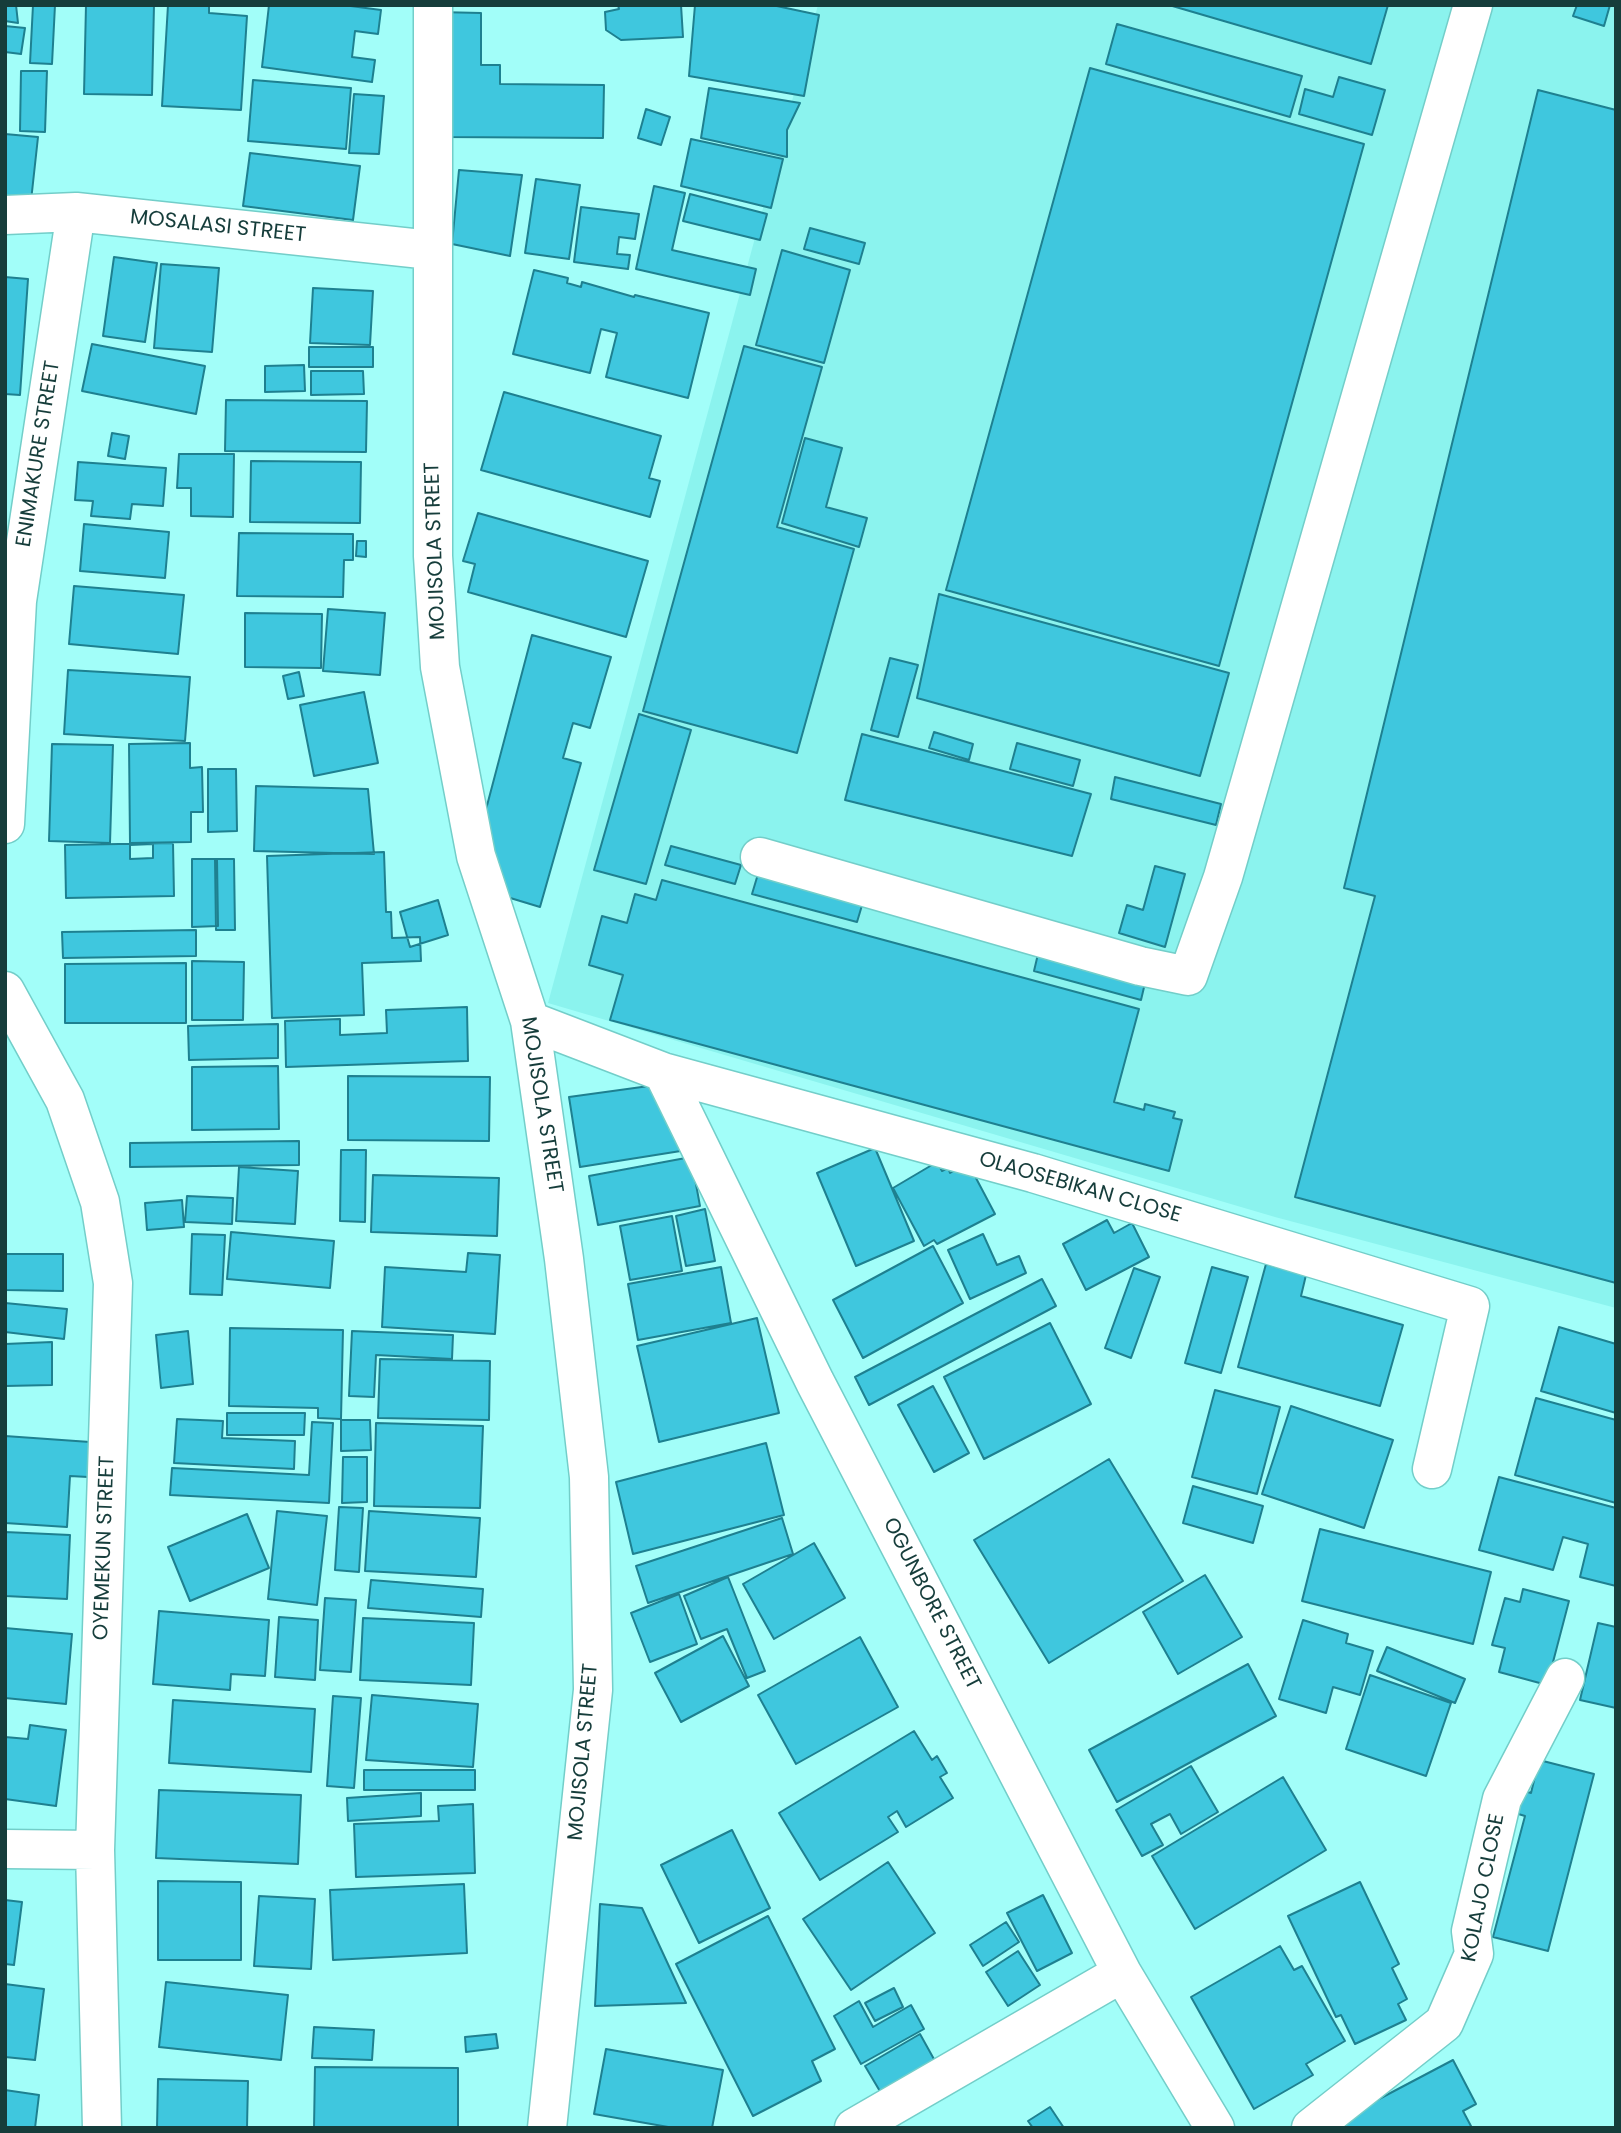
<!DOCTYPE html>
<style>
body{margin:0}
#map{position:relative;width:1621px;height:2133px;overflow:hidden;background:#a2fef9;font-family:Poppins,sans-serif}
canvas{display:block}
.frame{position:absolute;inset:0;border:7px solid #163d3b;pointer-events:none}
</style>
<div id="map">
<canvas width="1621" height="2133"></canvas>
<div class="frame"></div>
</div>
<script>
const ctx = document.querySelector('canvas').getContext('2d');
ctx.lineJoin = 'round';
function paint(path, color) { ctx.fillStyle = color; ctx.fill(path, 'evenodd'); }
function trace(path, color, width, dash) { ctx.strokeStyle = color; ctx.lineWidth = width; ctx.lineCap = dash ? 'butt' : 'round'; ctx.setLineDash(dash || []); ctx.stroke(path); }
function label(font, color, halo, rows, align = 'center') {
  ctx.font = font + ' Poppins,sans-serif'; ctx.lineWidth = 5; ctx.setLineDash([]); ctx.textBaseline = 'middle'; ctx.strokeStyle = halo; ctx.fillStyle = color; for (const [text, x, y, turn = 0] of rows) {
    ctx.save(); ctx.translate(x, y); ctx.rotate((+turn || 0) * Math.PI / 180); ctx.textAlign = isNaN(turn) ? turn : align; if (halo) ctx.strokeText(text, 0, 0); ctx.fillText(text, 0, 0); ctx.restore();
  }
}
const built = new Path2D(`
 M 818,5 L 1616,5 L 1616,1308 L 1275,1217 L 548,1003 Z`);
const building = new Path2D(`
 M 5,5 L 16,5 L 18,23 L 5,21 Z
 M 33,5 L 55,5 L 52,64 L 30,63 Z
 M 86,5 L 154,5 L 152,95 L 84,94 Z
 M 168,5 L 209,5 L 209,13 L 247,16 L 241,110 L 162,106 Z
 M 269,5 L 343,5 L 381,10 L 378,34 L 355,31 L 352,57 L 375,60 L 372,82 L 262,67 Z
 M 618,5 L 681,5 L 683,37 L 621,40 L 606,30 L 605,12 L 619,9 Z
 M 695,5 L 772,5 L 819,15 L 804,96 L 689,76 Z
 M 1169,5 L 1388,5 L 1371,64 Z
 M 1577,5 L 1610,5 L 1604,26 L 1573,16 Z
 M 438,12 L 481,13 L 481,65 L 500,65 L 500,84 L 604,85 L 603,138 L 443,137 Z
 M 1117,24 L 1302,76 L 1290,117 L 1106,64 Z
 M 5,26 L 25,28 L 21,54 L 5,52 Z
 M 1090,68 L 1364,144 L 1219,666 L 946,590 Z
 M 21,71 L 47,71 L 45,132 L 20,131 Z
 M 1339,77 L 1385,90 L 1372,135 L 1299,114 L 1305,89 L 1333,97 Z
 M 253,80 L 351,88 L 346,149 L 248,141 Z
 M 709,88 L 800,103 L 787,130 L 787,157 L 701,138 Z
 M 1538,90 L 1616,110 L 1616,1283 L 1295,1197 L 1375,896 L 1344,888 Z
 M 354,94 L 384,96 L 379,154 L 349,153 Z
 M 646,109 L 670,117 L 661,145 L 638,138 Z
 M 5,134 L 38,137 L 31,201 L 5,198 Z
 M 691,139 L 783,159 L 771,208 L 681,186 Z
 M 250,153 L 360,166 L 353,220 L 243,206 Z
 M 459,170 L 522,175 L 510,256 L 452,244 Z
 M 536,179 L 580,185 L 569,259 L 525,253 Z
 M 654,186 L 685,193 L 672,250 L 756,269 L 750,295 L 636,269 Z
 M 690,194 L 767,214 L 760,240 L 683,221 Z
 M 581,207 L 639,214 L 635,239 L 619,237 L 617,254 L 630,255 L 628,269 L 574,262 Z
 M 810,228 L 865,243 L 859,264 L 804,249 Z
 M 782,250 L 850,270 L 824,363 L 756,345 Z
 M 114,257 L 157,263 L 145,342 L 103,336 Z
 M 161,264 L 219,268 L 212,352 L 154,348 Z
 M 534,270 L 568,278 L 567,283 L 581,287 L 582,282 L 634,297 L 635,295 L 709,313 L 688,398 L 606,377 L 617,333 L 601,329 L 590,373 L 513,354 Z
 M 5,277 L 28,279 L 20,395 L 5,394 Z
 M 313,288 L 373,291 L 370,345 L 310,343 Z
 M 92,344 L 205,366 L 196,414 L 82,391 Z
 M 744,346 L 822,367 L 777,527 L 854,549 L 797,753 L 643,711 Z
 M 309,347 L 373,347 L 373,367 L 309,367 Z
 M 304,365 L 305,391 L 265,392 L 265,366 Z
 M 311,371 L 363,371 L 364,394 L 311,395 Z
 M 504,392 L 661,436 L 649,478 L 660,481 L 650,517 L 481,470 Z
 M 226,400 L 367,401 L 366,452 L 225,451 Z
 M 112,433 L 129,436 L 125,459 L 108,456 Z
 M 805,438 L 842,448 L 826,507 L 867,518 L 859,547 L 782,523 Z
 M 179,454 L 234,454 L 233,517 L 191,516 L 191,488 L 177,488 Z
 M 251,461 L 361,462 L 360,523 L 250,522 Z
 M 78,462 L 166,468 L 163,506 L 132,504 L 130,519 L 91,516 L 93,501 L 75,500 Z
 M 478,513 L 648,561 L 626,637 L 468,592 L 475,564 L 463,561 Z
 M 84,524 L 169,532 L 165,578 L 80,571 Z
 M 239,533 L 353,534 L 353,560 L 344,560 L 343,597 L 237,596 Z
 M 357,541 L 366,541 L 366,557 L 356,556 Z
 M 74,586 L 184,595 L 178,654 L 69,644 Z
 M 939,594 L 1229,673 L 1200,776 L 917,698 Z
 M 328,609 L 385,613 L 380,675 L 323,671 Z
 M 245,613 L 322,614 L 321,668 L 245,667 Z
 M 532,635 L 611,657 L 590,728 L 573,723 L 563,758 L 581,763 L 540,907 L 507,897 L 484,817 Z
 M 890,658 L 918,665 L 898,737 L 871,730 Z
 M 68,670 L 190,677 L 185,741 L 64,734 Z
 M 299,672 L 304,696 L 288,699 L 283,676 Z
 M 364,692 L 378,763 L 314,776 L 300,705 Z
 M 639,714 L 691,730 L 646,884 L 594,870 Z
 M 934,732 L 973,744 L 969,760 L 929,748 Z
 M 862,734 L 1091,794 L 1072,856 L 845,800 Z
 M 190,743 L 190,768 L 202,767 L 203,812 L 191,812 L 191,842 L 130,843 L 129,744 Z
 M 1017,743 L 1080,760 L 1073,786 L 1010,769 Z
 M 52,744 L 113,745 L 110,843 L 49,841 Z
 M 208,769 L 236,769 L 237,831 L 208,832 Z
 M 1115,777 L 1221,804 L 1216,825 L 1111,799 Z
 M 256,786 L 368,789 L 374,854 L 254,851 Z
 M 173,843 L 174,896 L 66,898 L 65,845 Z
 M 153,844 L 153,858 L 130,859 L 130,845 Z
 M 671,846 L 741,865 L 735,884 L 665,865 Z
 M 384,852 L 386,912 L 391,912 L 392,938 L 420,937 L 421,961 L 362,963 L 364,1015 L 272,1018 L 267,856 Z
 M 192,859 L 217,859 L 218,926 L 192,927 Z
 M 215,859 L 234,859 L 235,930 L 216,930 Z
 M 1155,866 L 1185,874 L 1165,947 L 1119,933 L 1127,905 L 1143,910 Z
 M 758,874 L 863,902 L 857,922 L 752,894 Z
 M 662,880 L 1139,1009 L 1114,1102 L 1144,1110 L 1145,1104 L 1175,1112 L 1173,1118 L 1182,1120 L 1169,1171 L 610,1020 L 623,975 L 589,965 L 602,916 L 627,923 L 635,894 L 656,900 Z
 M 438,900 L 448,935 L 410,947 L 400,912 Z
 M 196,930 L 196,956 L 63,958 L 62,932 Z
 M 1038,954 L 1145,983 L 1141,1000 L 1034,971 Z
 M 192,961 L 244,962 L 243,1020 L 192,1020 Z
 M 186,963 L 186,1023 L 65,1023 L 65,964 Z
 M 467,1007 L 468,1061 L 286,1067 L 285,1021 L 340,1019 L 340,1035 L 387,1033 L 386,1010 Z
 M 278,1024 L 278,1058 L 189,1060 L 188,1026 Z
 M 278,1066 L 279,1129 L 192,1130 L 192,1067 Z
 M 348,1076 L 490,1077 L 489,1141 L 348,1140 Z
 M 649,1086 L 687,1150 L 580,1167 L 569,1097 Z
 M 299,1141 L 299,1165 L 130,1167 L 130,1143 Z
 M 875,1148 L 914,1241 L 856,1266 L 817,1173 Z
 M 341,1150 L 366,1150 L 365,1222 L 340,1221 Z
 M 691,1157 L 700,1206 L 598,1225 L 589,1176 Z
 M 937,1162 L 942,1171 L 948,1168 L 950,1173 L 968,1163 L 995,1214 L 937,1244 L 934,1240 L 924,1246 L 893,1188 Z
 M 239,1167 L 298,1171 L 295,1224 L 236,1221 Z
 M 373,1175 L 499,1178 L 497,1236 L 371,1232 Z
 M 187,1196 L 233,1198 L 232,1224 L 185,1222 Z
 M 182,1200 L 184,1227 L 147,1230 L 145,1203 Z
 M 705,1209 L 715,1261 L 686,1266 L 676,1216 Z
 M 672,1216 L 682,1271 L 630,1280 L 620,1226 Z
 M 1107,1220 L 1114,1233 L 1132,1223 L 1149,1257 L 1086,1290 L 1063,1244 Z
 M 231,1232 L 334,1241 L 330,1288 L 227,1279 Z
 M 192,1234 L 225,1235 L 222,1295 L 190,1294 Z
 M 983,1234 L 997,1265 L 1019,1256 L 1026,1273 L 970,1299 L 948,1250 Z
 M 933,1246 L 963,1303 L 863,1358 L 833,1300 Z
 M 468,1253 L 500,1255 L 495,1334 L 382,1327 L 385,1267 L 466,1272 Z
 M 5,1254 L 63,1254 L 63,1291 L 5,1290 Z
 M 1266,1264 L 1306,1275 L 1301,1296 L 1403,1325 L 1380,1406 L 1238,1367 Z
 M 721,1267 L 731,1323 L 638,1340 L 628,1284 Z
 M 1212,1267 L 1248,1277 L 1221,1373 L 1185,1363 Z
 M 1134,1268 L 1160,1277 L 1131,1358 L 1105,1348 Z
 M 1042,1279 L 1056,1306 L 869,1405 L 855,1377 Z
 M 5,1303 L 67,1309 L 64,1339 L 5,1332 Z
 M 757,1318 L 779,1413 L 659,1442 L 637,1346 Z
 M 1050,1323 L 1091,1404 L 984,1459 L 944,1377 Z
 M 1559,1327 L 1616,1344 L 1616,1413 L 1541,1391 Z
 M 230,1328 L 343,1330 L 341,1419 L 318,1418 L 318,1408 L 229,1406 Z
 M 188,1331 L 193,1384 L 161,1388 L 156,1335 Z
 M 352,1331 L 453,1335 L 452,1359 L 376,1355 L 374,1397 L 349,1396 Z
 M 52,1342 L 52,1385 L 5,1386 L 5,1344 Z
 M 380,1359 L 490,1361 L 489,1420 L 378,1418 Z
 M 933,1386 L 969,1453 L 934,1472 L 898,1405 Z
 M 1215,1390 L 1280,1407 L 1257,1494 L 1192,1477 Z
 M 1536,1398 L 1616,1420 L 1616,1503 L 1515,1475 Z
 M 1291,1406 L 1393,1440 L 1364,1528 L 1262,1494 Z
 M 227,1413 L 305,1413 L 304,1435 L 227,1435 Z
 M 177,1419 L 223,1421 L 222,1438 L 295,1441 L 294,1469 L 174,1463 Z
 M 341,1420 L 370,1420 L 371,1450 L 341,1451 Z
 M 312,1422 L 333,1423 L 329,1503 L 170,1495 L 172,1468 L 309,1475 Z
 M 376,1423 L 483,1426 L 480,1508 L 374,1506 Z
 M 5,1436 L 90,1442 L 88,1477 L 70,1476 L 67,1527 L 5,1523 Z
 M 766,1443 L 784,1515 L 633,1554 L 616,1482 Z
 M 343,1457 L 367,1457 L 367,1502 L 342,1503 Z
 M 1109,1459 L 1183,1581 L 1049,1663 L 974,1540 Z
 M 1499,1477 L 1616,1508 L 1616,1586 L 1580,1577 L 1588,1544 L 1563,1537 L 1553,1570 L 1479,1550 Z
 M 1193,1486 L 1263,1506 L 1253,1543 L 1183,1523 Z
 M 339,1507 L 363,1508 L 359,1572 L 335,1570 Z
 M 277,1511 L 327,1516 L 317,1605 L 268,1599 Z
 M 369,1511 L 480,1518 L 476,1577 L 365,1571 Z
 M 247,1514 L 269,1568 L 190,1601 L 168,1547 Z
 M 782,1518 L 793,1554 L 648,1603 L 636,1566 Z
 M 1320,1529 L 1491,1572 L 1473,1644 L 1302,1601 Z
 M 5,1532 L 70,1535 L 67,1599 L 5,1596 Z
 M 814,1543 L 845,1598 L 774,1639 L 743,1584 Z
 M 1205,1575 L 1242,1637 L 1178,1674 L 1143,1612 Z
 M 728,1577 L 765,1671 L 747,1678 L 727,1629 L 701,1639 L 684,1596 Z
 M 371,1580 L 483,1589 L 481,1617 L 368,1608 Z
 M 1523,1589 L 1569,1601 L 1547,1685 L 1499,1672 L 1505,1648 L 1492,1645 L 1505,1598 L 1520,1602 Z
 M 679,1594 L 697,1644 L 650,1662 L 631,1613 Z
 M 325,1598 L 356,1600 L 351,1672 L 320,1670 Z
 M 159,1611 L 269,1620 L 265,1676 L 231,1674 L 230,1690 L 153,1684 Z
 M 279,1617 L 318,1620 L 315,1680 L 275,1677 Z
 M 363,1618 L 474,1623 L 471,1685 L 360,1680 Z
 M 1303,1620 L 1348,1634 L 1346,1643 L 1373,1651 L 1360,1695 L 1333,1687 L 1326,1713 L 1279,1699 Z
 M 1598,1623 L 1616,1627 L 1616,1708 L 1580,1700 Z
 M 5,1628 L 72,1634 L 66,1704 L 5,1698 Z
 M 723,1636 L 749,1686 L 681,1722 L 655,1673 Z
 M 860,1637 L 898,1707 L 796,1764 L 758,1695 Z
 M 1387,1647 L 1465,1679 L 1455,1703 L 1377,1671 Z
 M 1248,1664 L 1276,1716 L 1117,1802 L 1089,1750 Z
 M 1370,1675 L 1451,1703 L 1426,1776 L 1346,1749 Z
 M 372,1695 L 478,1704 L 473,1767 L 366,1760 Z
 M 333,1696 L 361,1698 L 354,1788 L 327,1786 Z
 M 173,1700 L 315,1709 L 311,1772 L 169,1763 Z
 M 30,1725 L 66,1730 L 56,1806 L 5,1799 L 5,1737 L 28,1739 Z
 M 914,1731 L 932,1760 L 937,1756 L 947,1773 L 940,1777 L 953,1798 L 906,1827 L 897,1811 L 888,1817 L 898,1832 L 820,1880 L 779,1813 Z
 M 1539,1760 L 1594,1774 L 1548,1951 L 1493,1937 L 1525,1816 L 1515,1813 L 1521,1790 L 1531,1793 Z
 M 1191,1766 L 1218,1812 L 1181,1834 L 1170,1814 L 1151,1824 L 1163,1845 L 1142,1856 L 1116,1810 Z
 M 364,1770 L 475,1770 L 475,1790 L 364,1790 Z
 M 1283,1777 L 1326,1850 L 1195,1929 L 1152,1856 Z
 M 159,1790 L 301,1795 L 298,1864 L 156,1858 Z
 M 421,1793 L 421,1816 L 348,1821 L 347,1798 Z
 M 473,1804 L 475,1873 L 356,1877 L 354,1824 L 439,1821 L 438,1806 Z
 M 732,1830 L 770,1908 L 699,1943 L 661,1865 Z
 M 888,1862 L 935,1933 L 851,1990 L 803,1919 Z
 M 158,1881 L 241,1882 L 241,1960 L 158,1960 Z
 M 1360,1882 L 1399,1964 L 1392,1968 L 1407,1999 L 1398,2004 L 1406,2020 L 1355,2044 L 1341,2015 L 1336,2017 L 1288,1916 Z
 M 464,1884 L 467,1953 L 333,1960 L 330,1890 Z
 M 1043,1895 L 1072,1953 L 1037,1971 L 1007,1913 Z
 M 259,1896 L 315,1899 L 311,1969 L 254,1966 Z
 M 5,1900 L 22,1902 L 14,1965 L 5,1964 Z
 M 600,1904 L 642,1908 L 686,2003 L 595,2006 Z
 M 768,1916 L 835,2049 L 812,2061 L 821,2081 L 753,2116 L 676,1964 Z
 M 1006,1922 L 1019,1942 L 983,1966 L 970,1945 Z
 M 1280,1946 L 1294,1970 L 1302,1966 L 1345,2041 L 1306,2064 L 1313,2075 L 1254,2109 L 1191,1997 Z
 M 1018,1951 L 1040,1985 L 1008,2006 L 986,1972 Z
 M 166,1982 L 288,1995 L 281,2060 L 159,2047 Z
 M 5,1984 L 44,1989 L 35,2060 L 5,2057 Z
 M 894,1988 L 903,2007 L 875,2021 L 865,2003 Z
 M 859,2001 L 873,2027 L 911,2005 L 924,2029 L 861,2064 L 834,2016 Z
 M 314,2027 L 374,2030 L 372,2060 L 312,2058 Z
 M 496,2034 L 498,2048 L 466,2052 L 465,2037 Z
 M 920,2034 L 935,2061 L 881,2093 L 865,2066 Z
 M 606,2049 L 723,2070 L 712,2128 L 674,2128 L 594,2114 Z
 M 1453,2060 L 1476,2104 L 1463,2111 L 1472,2128 L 1324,2128 Z
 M 315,2067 L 458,2068 L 458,2128 L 314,2128 Z
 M 158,2079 L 248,2081 L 247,2128 L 157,2128 Z
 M 5,2090 L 39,2095 L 35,2128 L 5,2128 Z
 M 1050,2107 L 1064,2128 L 1033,2128 L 1028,2121 Z`);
const minor = new Path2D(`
 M 433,5 L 433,556 L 440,667 L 476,856 L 530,1021 L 564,1259 L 589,1477 L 593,1690 L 547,2128
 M 5,215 L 76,212 L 431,250
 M 5,824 L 17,601 L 76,212
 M 760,857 L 1140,966 L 1188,976 L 1223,877 L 1473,5
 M 5,991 L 65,1100 L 100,1202 L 113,1283 L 95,1850 L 102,2128
 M 530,1021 L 663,1072 L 1033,1173 L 1470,1306 L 1432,1469
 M 663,1072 L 815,1382 L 1122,1973 L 1215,2128
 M 5,1849 L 95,1850
 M 854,2128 L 1122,1973
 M 1311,2128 L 1444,2023 L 1474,1954 L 1471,1931 L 1502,1799 L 1565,1678`);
const streetNames = [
 ["MOSALASI STREET",218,227,6],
 ["ENIMAKURE STREET",39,454,-81],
 ["MOJISOLA STREET",436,551,-92],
 ["MOJISOLA STREET",541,1105,81],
 ["OLAOSEBIKAN CLOSE",1080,1188,16],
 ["OYEMEKUN STREET",105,1548,-88],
 ["OGUNBORE STREET",931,1604,63],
 ["MOJISOLA STREET",584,1752,-85],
 ["KOLAJO CLOSE",1484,1888,-79]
];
paint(built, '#8bf3ee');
paint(building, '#3fc7de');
trace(building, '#1e8090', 2);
trace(minor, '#73cec9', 41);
trace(minor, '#fff', 38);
label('21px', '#163d3b', '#fff', streetNames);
</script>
